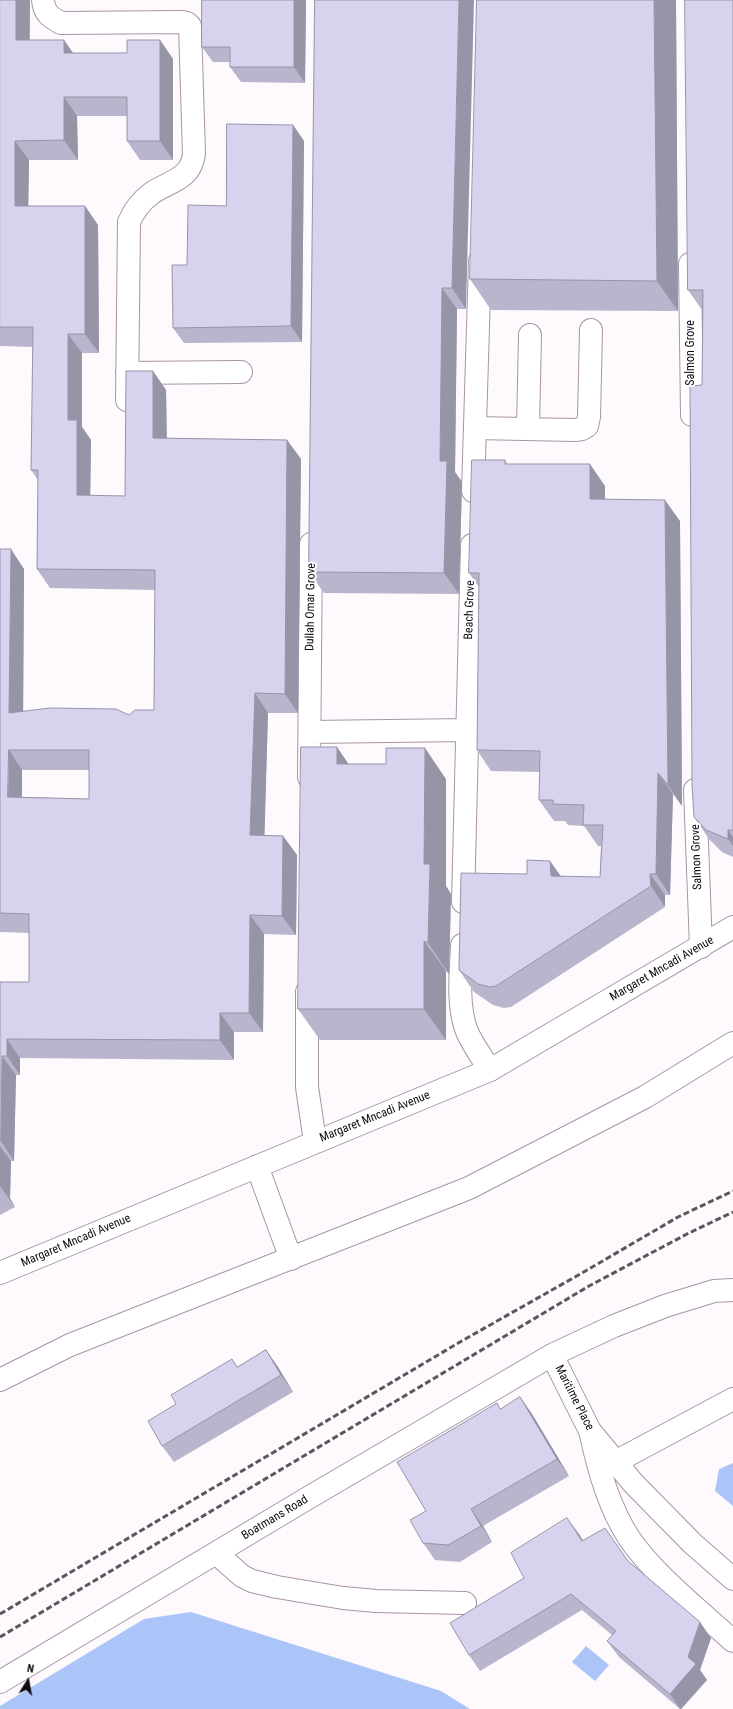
<!DOCTYPE html>
<style>
body{margin:0}
#map{position:relative;width:733px;height:1709px;overflow:hidden;background:#fef9fd;font-family:"Roboto Condensed",sans-serif}
canvas{display:block}
.north{position:absolute;left:8px;top:1661px;width:40px;height:40px;-webkit-text-stroke:3px #fff;paint-order:stroke;rotate:11deg;font-size:11px;font-weight:700;line-height:16px;text-align:center;color:#100910}
.north::after{content:'';display:block;margin:auto;width:14px;height:18px;background:#100910;clip-path:polygon(50% 0,100% 100%,50% 72%,0 100%)}
</style>
<div id="map">
<canvas width="733" height="1709"></canvas>
<div class="north">N</div>
</div>
<script>
const ctx = document.querySelector('canvas').getContext('2d');
ctx.lineJoin = 'round';
function paint(path, color) { ctx.fillStyle = color; ctx.fill(path, 'evenodd'); }
function trace(path, color, width, dash) { ctx.strokeStyle = color; ctx.lineWidth = width; ctx.lineCap = dash ? 'butt' : 'round'; ctx.setLineDash(dash || []); ctx.stroke(path); }
function label(font, color, halo, rows, align = 'center') {
  ctx.font = font + ' "Roboto Condensed",sans-serif'; ctx.lineWidth = 4; ctx.setLineDash([]); ctx.textBaseline = 'middle'; ctx.strokeStyle = halo; ctx.fillStyle = color; for (const [text, x, y, turn = 0] of rows) {
    ctx.save(); ctx.translate(x, y); ctx.rotate((+turn || 0) * Math.PI / 180); ctx.textAlign = isNaN(turn) ? turn : align; if (halo) ctx.strokeText(text, 0, 0); ctx.fillText(text, 0, 0); ctx.restore();
  }
}
const water = new Path2D(`
 M 733,1463 L 733,1506 L 715,1491 L 719,1469 Z
 M 191,1612 L 441,1691 L 470,1709 L 0,1709 L 0,1706 L 144,1619 Z
 M 586,1646 L 609,1665 L 595,1681 L 572,1662 Z`);
const minor = new Path2D(`
 M 43,0 C 44,13 50,17 61,23 L 182,22 L 187,23 L 190,26 L 194,154 C 191,179 170,181 152,193 C 141,201 134,210 129,222 L 127,400
 M 690,264 L 692,415
 M 127,373 L 241,372
 M 475,428 L 575,430 L 582,429 L 587,426 L 589,417 L 591,330
 M 528,429 L 530,335
 M 473,491 L 480,261
 M 310,732 L 467,730
 M 309,777 L 311,544
 M 695,790 L 701,947
 M 463,902 L 472,545
 M 462,945 C 461,972 457,1003 466,1029 C 471,1043 482,1057 490,1070
 M 307,992 L 307,1087 L 315,1142
 M 552,1355 L 590,1431 L 633,1483 L 692,1543 L 733,1579
 M 591,1435 C 599,1471 609,1507 629,1538 C 654,1575 700,1611 733,1641
 M 604,1468 L 733,1399
 M 216,1553 L 242,1576 L 252,1581 L 277,1587 L 343,1598 L 376,1601 L 465,1603
 M 0,1682 L 308,1498 L 552,1355 L 614,1326 L 665,1306 L 714,1291 L 733,1290`);
const major = new Path2D(`
 M 257,1166 L 291,1259
 M 0,1273 L 490,1070 L 733,927
 M 0,1380 L 70,1345 L 469,1188 L 645,1097 L 733,1043`);
const rail = new Path2D(`
 M 0,1614 L 460,1342 L 582,1273 L 678,1217 L 733,1191
 M 0,1637 L 589,1286 L 687,1234 L 733,1212`);
const wall = new Path2D(`
 M 0,0 L 30,0 L 30,40 L 64,40 L 73,53 L 127,53 L 160,40 L 173,59 L 173,160 L 140,160 L 127,141 L 127,116 L 77,116 L 78,160 L 29,160 L 28,206 L 85,206 L 98,225 L 99,353 L 82,353 L 82,427 L 91,440 L 90,496 L 125,496 L 153,371 L 166,390 L 167,438 L 287,440 L 301,459 L 298,713 L 268,713 L 264,835 L 283,836 L 297,855 L 296,935 L 264,934 L 263,1032 L 234,1032 L 234,1060 L 20,1058 L 20,1075 L 16,1075 L 14,1161 L 11,1161 L 10,1198 L 15,1207 L 0,1215 L 0,982 L 29,982 L 29,933 L 0,932 L 0,549 L 24,569 L 23,712 L 129,715 L 154,710 L 155,590 L 50,588 L 37,569 L 38,480 L 31,470 L 33,347 L 0,346 ZM 22,770 L 89,770 L 89,799 L 22,797 Z
 M 202,0 L 306,0 L 305,83 L 241,82 L 230,67 L 230,62 L 213,62 L 202,47 Z
 M 315,0 L 466,309 L 457,309 L 455,472 L 462,482 L 459,594 L 324,593 L 309,572 Z
 M 676,0 L 678,311 L 491,310 L 470,279 Z
 M 733,0 L 733,857 L 722,852 L 709,839 L 694,817 L 702,385 L 702,310 L 688,290 Z
 M 293,125 L 304,141 L 302,342 L 184,343 L 173,328 L 187,265 L 226,206 Z
 M 505,460 L 507,464 L 605,486 L 605,499 L 680,521 L 682,806 L 673,794 L 670,895 L 665,895 L 665,907 L 511,1007 L 504,1008 L 493,1005 L 474,992 L 459,970 L 527,874 L 550,861 L 560,876 L 600,877 L 601,846 L 598,846 L 584,826 L 568,825 L 565,821 L 554,821 L 539,800 L 540,772 L 491,771 L 477,750 L 479,587 L 469,573 Z
 M 337,747 L 348,764 L 446,779 L 446,886 L 451,894 L 449,974 L 446,971 L 446,1040 L 320,1040 L 298,1009 Z
 M 266,1350 L 278,1367 L 293,1392 L 174,1462 L 162,1446 L 176,1404 L 232,1359 L 237,1367 Z
 M 520,1397 L 532,1414 L 569,1476 L 483,1526 L 492,1542 L 460,1562 L 435,1560 L 423,1543 L 426,1511 L 501,1409 Z
 M 579,1534 L 583,1541 L 628,1561 L 711,1638 L 700,1670 L 707,1680 L 681,1709 L 680,1709 L 619,1657 L 607,1641 L 612,1635 L 582,1610 L 480,1671 L 469,1655 L 524,1578 Z`);
const shadedWall = new Path2D(`
 M 16,0 L 30,0 L 29,60 L 16,40 Z
 M 294,0 L 306,0 L 305,83 L 294,67 Z
 M 459,0 L 474,0 L 466,309 L 452,288 Z
 M 654,0 L 676,0 L 678,311 L 657,281 Z
 M 64,40 L 77,59 L 64,53 Z
 M 160,40 L 173,59 L 173,160 L 160,141 Z
 M 64,97 L 77,116 L 78,160 L 64,140 Z
 M 293,125 L 304,141 L 302,342 L 291,326 Z
 M 15,141 L 29,160 L 28,226 L 15,206 Z
 M 85,206 L 98,225 L 99,353 L 85,334 Z
 M 442,288 L 457,309 L 455,472 L 462,482 L 459,594 L 444,573 L 440,461 Z
 M 68,334 L 82,353 L 82,427 L 91,440 L 90,515 L 77,495 L 68,420 Z
 M 153,371 L 166,390 L 167,458 L 153,438 Z
 M 287,440 L 301,459 L 298,713 L 285,694 Z
 M 590,464 L 605,486 L 605,520 L 590,499 Z
 M 665,500 L 680,521 L 682,806 L 668,785 Z
 M 11,549 L 24,569 L 23,733 L 9,713 Z
 M 255,693 L 268,713 L 264,854 L 250,835 Z
 M 337,747 L 358,778 L 337,764 Z
 M 425,748 L 446,779 L 446,886 L 451,894 L 449,974 L 428,943 L 424,864 Z
 M 9,750 L 22,770 L 22,817 L 8,797 Z
 M 658,773 L 673,794 L 670,895 L 656,874 Z
 M 728,830 L 733,837 L 733,846 L 728,839 Z
 M 283,836 L 297,855 L 296,935 L 282,916 Z
 M 550,861 L 565,882 L 551,876 Z
 M 650,874 L 665,895 L 665,907 L 651,886 Z
 M 250,915 L 264,934 L 263,1032 L 249,1013 Z
 M 424,941 L 446,971 L 446,1040 L 424,1009 Z
 M 220,1013 L 234,1032 L 234,1060 L 220,1040 Z
 M 7,1039 L 20,1058 L 20,1075 L 7,1056 Z
 M 2,1056 L 16,1075 L 14,1161 L 1,1141 Z
 M 0,1146 L 11,1161 L 10,1198 L 15,1207 L 0,1186 Z
 M 266,1350 L 278,1367 L 293,1392 L 281,1375 Z
 M 520,1397 L 532,1414 L 569,1476 L 557,1459 Z
 M 471,1509 L 483,1526 L 492,1542 L 481,1526 Z
 M 567,1518 L 579,1534 L 593,1557 L 582,1541 Z
 M 700,1622 L 711,1638 L 700,1670 L 707,1680 L 681,1709 L 680,1709 L 670,1694 L 688,1657 Z`);
const building = new Path2D(`
 M 0,0 L 16,0 L 16,40 L 64,40 L 64,53 L 127,53 L 127,40 L 160,40 L 160,141 L 127,141 L 127,97 L 64,97 L 64,140 L 15,141 L 15,206 L 85,206 L 85,334 L 68,334 L 68,420 L 77,420 L 77,495 L 125,496 L 126,371 L 153,371 L 153,438 L 287,440 L 285,694 L 255,693 L 250,835 L 283,836 L 282,916 L 250,915 L 249,1013 L 220,1013 L 220,1040 L 7,1039 L 7,1056 L 2,1056 L 1,1141 L 0,1141 L 0,982 L 29,982 L 29,914 L 0,913 L 0,549 L 11,549 L 9,713 L 50,708 L 116,709 L 129,715 L 135,710 L 154,710 L 155,570 L 37,569 L 38,470 L 31,470 L 33,327 L 0,327 ZM 9,750 L 89,750 L 89,799 L 8,797 Z
 M 202,0 L 294,0 L 294,67 L 230,67 L 230,47 L 202,47 Z
 M 315,0 L 459,0 L 452,288 L 442,288 L 440,461 L 447,461 L 444,573 L 309,572 Z
 M 477,0 L 654,0 L 657,281 L 470,279 Z
 M 685,0 L 733,0 L 733,830 L 728,830 L 728,839 L 706,830 L 694,817 L 692,785 L 690,386 L 702,385 L 703,290 L 688,290 Z
 M 227,124 L 293,125 L 291,326 L 173,328 L 172,265 L 187,265 L 188,205 L 226,206 Z
 M 472,460 L 505,460 L 505,464 L 590,464 L 590,499 L 665,500 L 668,785 L 658,773 L 656,874 L 650,874 L 651,886 L 496,986 L 490,987 L 478,984 L 459,970 L 461,873 L 527,874 L 527,860 L 550,861 L 551,876 L 600,877 L 603,825 L 583,825 L 584,805 L 553,804 L 553,800 L 539,800 L 540,751 L 477,750 L 479,573 L 469,573 Z
 M 301,747 L 337,747 L 337,764 L 386,764 L 386,748 L 425,748 L 424,864 L 430,864 L 428,943 L 424,941 L 424,1009 L 298,1009 Z
 M 266,1350 L 281,1375 L 162,1446 L 148,1421 L 176,1404 L 171,1395 L 232,1359 L 237,1367 Z
 M 520,1397 L 557,1459 L 471,1509 L 481,1526 L 448,1545 L 423,1543 L 410,1520 L 426,1511 L 397,1462 L 497,1403 L 500,1409 Z
 M 567,1518 L 582,1541 L 605,1528 L 628,1561 L 700,1622 L 688,1657 L 696,1664 L 670,1694 L 607,1641 L 616,1631 L 571,1594 L 469,1655 L 450,1623 L 524,1578 L 511,1553 Z`);
const streetNames = [
 ["Salmon Grove",691,353,-90],
 ["Dullah Omar Grove",311,607,-89],
 ["Beach Grove",470,610,-88],
 ["Salmon Grove",697,857,-92],
 ["Margaret Mncadi Avenue",662,969,-30],
 ["Margaret Mncadi Avenue",375,1117,-22],
 ["Margaret Mncadi Avenue",76,1241,-23],
 ["Maritime Place",574,1398,63],
 ["Boatmans Road",275,1518,-31]
];
paint(water, '#acc5f8');
trace(minor, '#a894a8', 24);
trace(major, '#a894a8', 24);
trace(minor, '#fff', 22);
trace(major, '#fff', 22);
trace(rail, '#5c565c', 3, [6, 3]);
paint(wall, '#b9b5cd');
paint(shadedWall, '#9694a7');
paint(building, '#d7d3ee');
trace(building, '#9694a7', 1);
label('12px', '#100910', '#fff', streetNames);
</script>
